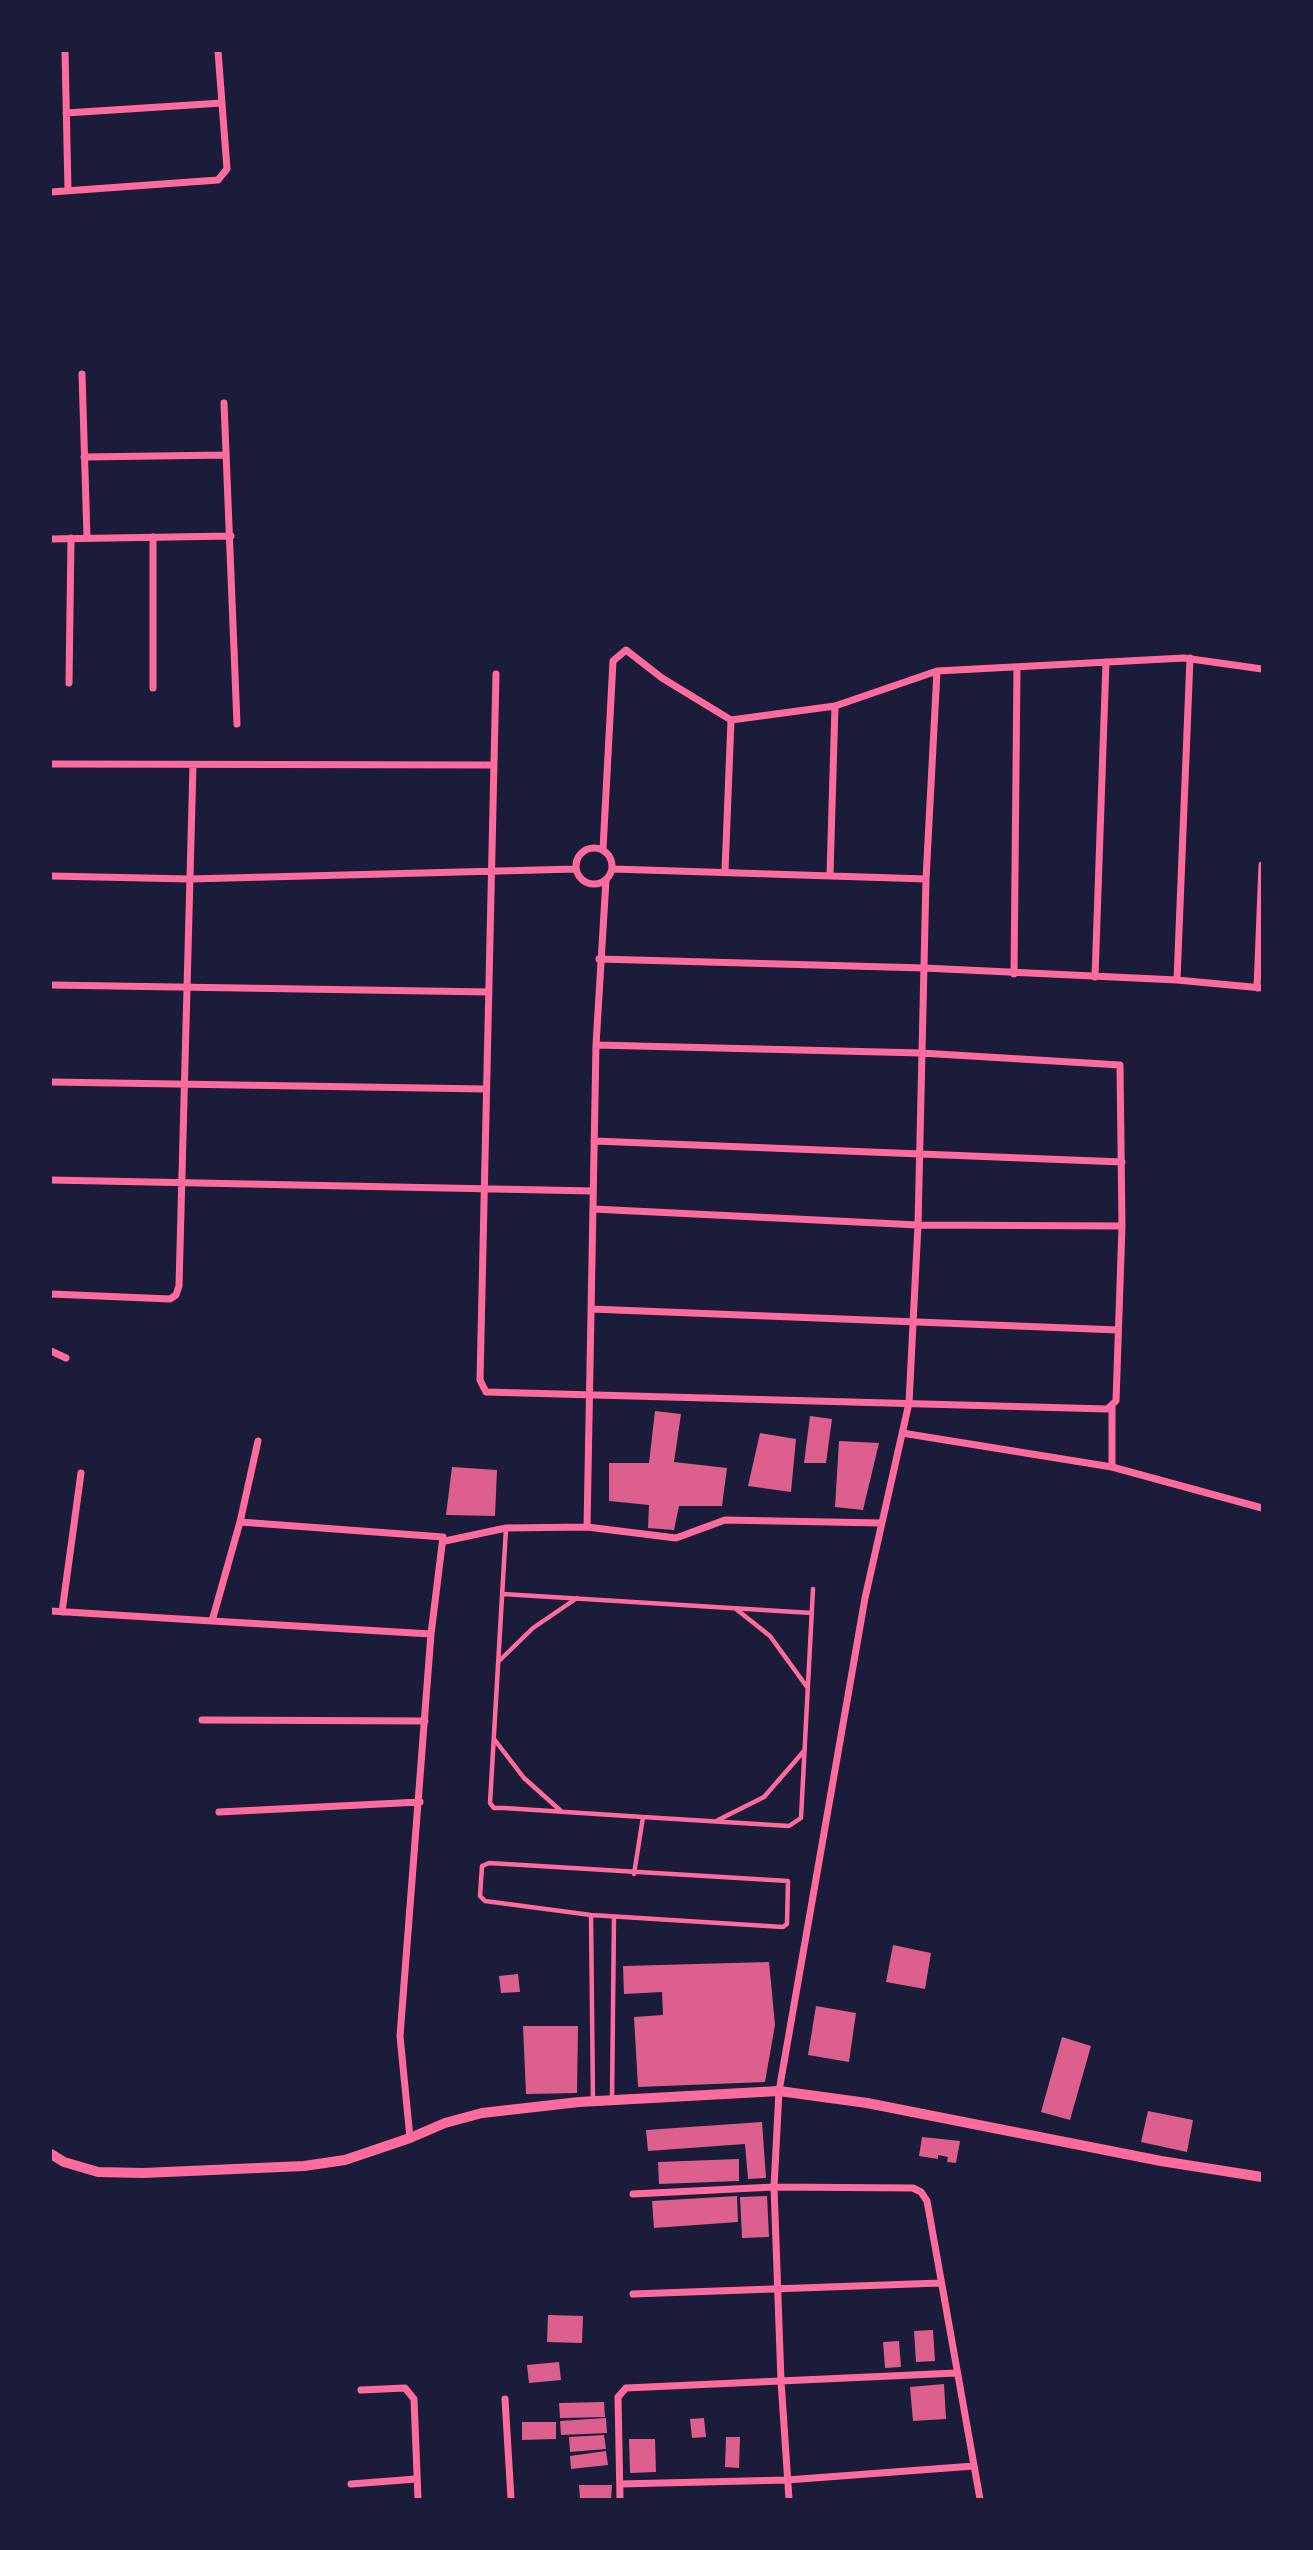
<!DOCTYPE html>
<style>
body{margin:0}
#map{position:relative;width:1313px;height:2550px;overflow:hidden;background:#1b1b3a;font-family:Georgia,serif}
canvas{display:block}
.frame{position:absolute;inset:0;border:52px solid #1b1b3a;pointer-events:none}
</style>
<div id="map">
<canvas width="1313" height="2550"></canvas>
<div class="frame"></div>
</div>
<script>
const ctx = document.querySelector('canvas').getContext('2d');
ctx.lineJoin = 'round';
function paint(path, color) { ctx.fillStyle = color; ctx.fill(path, 'evenodd'); }
function trace(path, color, width, dash) { ctx.strokeStyle = color; ctx.lineWidth = width; ctx.lineCap = dash ? 'butt' : 'round'; ctx.setLineDash(dash || []); ctx.stroke(path); }
const building = new Path2D(`
 M 655,1411 L 681,1414 L 674,1462 L 727,1468 L 722,1506 L 679,1506 L 674,1530 L 648,1528 L 649,1505 L 609,1501 L 609,1463 L 649,1463 Z
 M 810,1416 L 832,1419 L 826,1463 L 804,1463 Z
 M 760,1433 L 796,1439 L 791,1492 L 748,1486 Z
 M 839,1441 L 879,1443 L 863,1510 L 835,1507 Z
 M 452,1467 L 497,1470 L 495,1516 L 446,1515 Z
 M 893,1945 L 931,1953 L 925,1989 L 886,1982 Z
 M 769,1962 L 775,2025 L 765,2082 L 638,2087 L 634,2017 L 663,2015 L 662,1992 L 624,1994 L 623,1966 Z
 M 518,1974 L 520,1992 L 501,1993 L 499,1976 Z
 M 816,2006 L 856,2013 L 849,2062 L 808,2055 Z
 M 523,2026 L 578,2026 L 577,2093 L 526,2094 Z
 M 1062,2037 L 1091,2046 L 1070,2120 L 1041,2112 Z
 M 1148,2111 L 1193,2120 L 1187,2152 L 1141,2142 Z
 M 762,2122 L 766,2178 L 748,2179 L 745,2144 L 648,2151 L 646,2130 Z
 M 922,2137 L 960,2141 L 956,2163 L 947,2162 L 948,2157 L 938,2155 L 938,2159 L 919,2156 Z
 M 739,2159 L 739,2181 L 659,2184 L 658,2162 Z
 M 737,2196 L 738,2222 L 654,2228 L 652,2201 Z
 M 767,2196 L 769,2237 L 742,2238 L 740,2197 Z
 M 548,2315 L 583,2316 L 582,2343 L 547,2342 Z
 M 933,2330 L 935,2361 L 916,2362 L 914,2331 Z
 M 899,2341 L 901,2367 L 885,2368 L 883,2342 Z
 M 559,2362 L 561,2380 L 529,2383 L 527,2365 Z
 M 944,2384 L 946,2419 L 913,2421 L 910,2387 Z
 M 604,2402 L 605,2417 L 560,2418 L 559,2403 Z
 M 606,2418 L 607,2433 L 561,2435 L 560,2421 Z
 M 704,2418 L 706,2437 L 692,2438 L 690,2419 Z
 M 522,2422 L 556,2422 L 556,2439 L 522,2440 Z
 M 604,2435 L 606,2449 L 570,2452 L 569,2437 Z
 M 726,2437 L 740,2437 L 739,2468 L 725,2467 Z
 M 629,2439 L 655,2439 L 656,2472 L 630,2473 Z
 M 606,2451 L 608,2465 L 571,2469 L 570,2456 Z
 M 579,2485 L 612,2485 L 611,2499 L 580,2499 Z`);
const service = new Path2D(`
 M 506,1528 L 490,1803 L 494,1808 L 504,1808 L 643,1817 L 634,1874
 M 503,1594 L 812,1613
 M 736,1609 L 770,1636 L 807,1687
 M 500,1660 L 533,1628 L 577,1598
 M 494,1739 L 524,1778 L 561,1811
 M 643,1817 L 789,1826 L 801,1818 L 813,1589
 M 718,1820 L 764,1797 L 804,1751
 M 489,1863 L 788,1881 L 787,1924 L 783,1927 L 591,1915 L 485,1901 L 480,1896 L 482,1866 Z
 M 591,1915 L 593,2101
 M 612,2100 L 614,1917`);
const minor = new Path2D(`
 M 65,51 L 68,190
 M 66,113 L 222,103
 M 51,192 L 218,180 L 227,169 L 218,51
 M 82,374 L 87,537
 M 224,403 L 237,724
 M 84,457 L 226,455
 M 51,539 L 231,536
 M 496,674 L 480,1380 L 486,1392 L 1107,1409 L 1116,1401 L 1122,1226 L 1120,1065 L 921,1053 L 596,1045
 M 69,683 L 71,538
 M 153,688 L 153,537
 M 51,764 L 494,765
 M576 866a18 18 0 1 1 36 0a18 18 0 1 1-36 0Z
 M 603,849 L 613,661 L 626,650 L 662,678 L 731,720 L 835,706 L 937,671 L 1184,658 L 1262,669
 M 613,869 L 926,879
 M 725,871 L 731,720
 M 830,874 L 835,706
 M 51,876 L 190,879 L 576,869
 M 599,959 L 924,968 L 1177,980 L 1262,988
 M 1014,974 L 1017,667
 M 1095,977 L 1106,662
 M 1177,980 L 1190,658
 M 51,985 L 489,992
 M 1257,988 L 1262,865
 M 51,1082 L 486,1089
 M 594,1141 L 1122,1162
 M 51,1180 L 593,1191
 M 593,1209 L 918,1225 L 1122,1226
 M 51,1294 L 170,1299 L 176,1295 L 179,1286 L 193,765
 M 591,1309 L 1118,1330
 M 51,1351 L 66,1358
 M 1112,1406 L 1112,1467 L 1262,1508
 M 902,1433 L 1112,1467
 M 240,1522 L 258,1441
 M 587,1527 L 596,1045 L 606,880
 M 445,1541 L 506,1528 L 587,1527 L 676,1538 L 725,1520 L 881,1523
 M 51,1611 L 212,1621 L 240,1522 L 443,1537 L 431,1634 L 400,2036 L 410,2138
 M 62,1612 L 81,1473
 M 212,1621 L 431,1634
 M 202,1720 L 425,1721
 M 219,1812 L 420,1802
 M 633,2194 L 774,2187 L 913,2188 L 921,2192 L 927,2201 L 980,2499
 M 633,2294 L 940,2283
 M 361,2390 L 405,2388 L 414,2399 L 418,2499
 M 505,2399 L 511,2499
 M 351,2484 L 416,2479
 M 620,2484 L 787,2480 L 974,2466
 M 620,2499 L 618,2397 L 626,2388 L 956,2373
 M 789,2499 L 781,2381 L 774,2187 L 779,2091 L 865,1598 L 909,1403 L 918,1225 L 926,879 L 937,671`);
const tertiary = new Path2D(`
 M 51,2154 L 64,2162 L 98,2172 L 143,2173 L 304,2166 L 345,2160 L 410,2138 L 445,2123 L 482,2113 L 579,2102 L 779,2091 L 867,2103 L 1161,2161 L 1262,2177`);
paint(building, '#dd5f8e');
trace(service, '#ff6b9d', 4.5);
trace(minor, '#ff6b9d', 7);
trace(tertiary, '#ff6b9d', 10);
</script>
